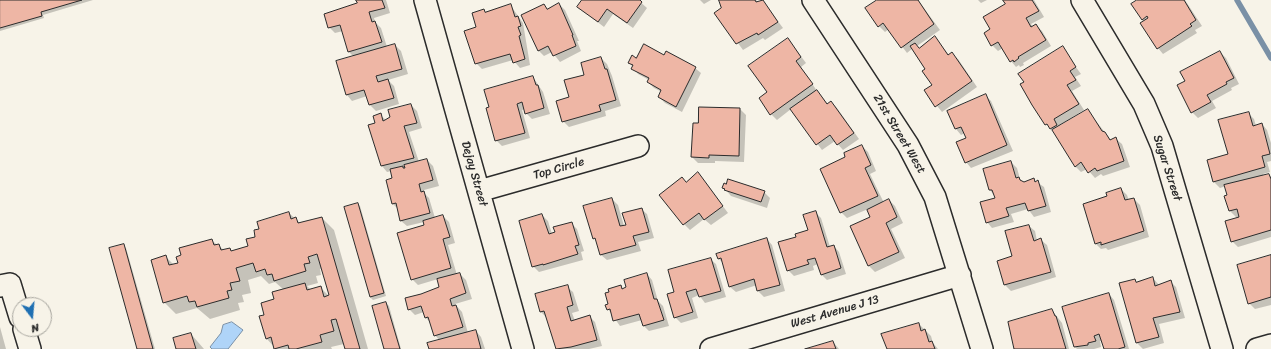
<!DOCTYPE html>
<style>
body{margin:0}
#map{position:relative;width:1271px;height:349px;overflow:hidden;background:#f7f3e8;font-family:Sriracha,sans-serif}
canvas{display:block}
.north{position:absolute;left:12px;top:297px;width:40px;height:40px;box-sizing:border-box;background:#f7f3e8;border:1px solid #a5a39c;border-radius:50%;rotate:164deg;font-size:11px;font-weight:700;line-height:16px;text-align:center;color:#2b2b2b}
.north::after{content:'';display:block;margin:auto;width:14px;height:18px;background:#1f6fb2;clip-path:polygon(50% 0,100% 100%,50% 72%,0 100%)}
</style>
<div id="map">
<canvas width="1271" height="349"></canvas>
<div class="north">N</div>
</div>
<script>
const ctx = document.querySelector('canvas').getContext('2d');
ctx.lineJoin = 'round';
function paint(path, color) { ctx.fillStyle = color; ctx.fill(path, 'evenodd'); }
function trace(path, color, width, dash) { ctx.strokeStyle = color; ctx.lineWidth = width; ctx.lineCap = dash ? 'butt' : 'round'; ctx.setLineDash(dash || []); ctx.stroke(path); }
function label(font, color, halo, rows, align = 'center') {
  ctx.font = font + ' Sriracha,sans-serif'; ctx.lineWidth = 3; ctx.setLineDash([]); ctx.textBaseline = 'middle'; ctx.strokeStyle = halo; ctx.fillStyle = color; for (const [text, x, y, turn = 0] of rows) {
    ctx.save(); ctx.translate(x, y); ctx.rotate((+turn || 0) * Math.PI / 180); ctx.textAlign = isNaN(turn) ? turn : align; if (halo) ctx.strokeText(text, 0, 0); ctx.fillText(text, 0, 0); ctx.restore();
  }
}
const water = new Path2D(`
 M 232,322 L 243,330 L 228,349 L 212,349 L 210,347 L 221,333 L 223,325 Z`);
const shadow = new Path2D(`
 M 0,0 L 93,0 L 43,15 L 44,18 L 0,31 Z
 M 357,0 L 386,0 L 390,13 L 374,18 L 375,22 L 381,28 L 387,47 L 395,45 L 401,51 L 408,74 L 388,80 L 394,86 L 399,104 L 376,111 L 370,105 L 367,96 L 352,101 L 347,95 L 354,57 L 349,52 L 343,31 L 335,33 L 329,27 L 358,4 Z
 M 583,0 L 638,0 L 647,8 L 633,28 L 613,14 L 604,27 L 578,7 Z
 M 700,0 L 711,0 L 704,4 Z
 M 720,0 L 756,0 L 758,2 L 762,0 L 783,28 L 765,40 L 763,38 L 743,50 L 716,13 L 723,8 Z
 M 878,0 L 918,0 L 940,30 L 917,46 L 919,49 L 935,38 L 949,55 L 952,54 L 958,59 L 977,87 L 942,112 L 925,91 L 933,85 L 926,70 L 914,53 L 916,52 L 913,48 L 907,53 L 889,29 L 885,32 L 879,26 Z
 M 978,0 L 987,0 L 981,3 Z
 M 1004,0 L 1034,0 L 1044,17 L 1031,24 L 1033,27 L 1036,25 L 1042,31 L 1051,46 L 1023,63 L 1024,65 L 1020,67 L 1019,65 L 1016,67 L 1011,61 L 1003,48 L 998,51 L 992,45 L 991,29 L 1006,4 Z
 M 1139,0 L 1185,0 L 1202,26 L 1195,30 L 1197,33 L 1163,54 L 1158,48 L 1142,19 Z
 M 559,4 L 565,10 L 579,41 L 577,41 L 581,51 L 560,62 L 552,52 L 544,56 L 538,50 L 544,5 L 548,9 Z
 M 511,6 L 523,23 L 530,65 L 520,68 L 513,60 L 482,69 L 476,63 L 477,28 L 484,11 L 486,13 Z
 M 788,39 L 806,63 L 801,67 L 817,91 L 828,104 L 831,102 L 837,108 L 859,139 L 843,150 L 835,141 L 822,150 L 791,109 L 777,120 L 771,114 L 769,93 Z
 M 1062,48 L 1081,74 L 1075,77 L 1081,86 L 1072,91 L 1084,110 L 1060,125 L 1061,126 L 1088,111 L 1111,140 L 1116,139 L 1122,144 L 1130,167 L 1103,176 L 1101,174 L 1095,178 L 1087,169 L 1081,172 L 1075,166 L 1054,131 L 1046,124 Z
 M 1220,52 L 1226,58 L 1239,84 L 1231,88 L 1232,90 L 1212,101 L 1216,108 L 1198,118 L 1192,112 L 1186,82 Z
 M 664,56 L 695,68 L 701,73 L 682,112 L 665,103 L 659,97 L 662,92 L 654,88 L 648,82 L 649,80 L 638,74 L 629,62 L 637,59 Z
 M 601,58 L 607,64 L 612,76 L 621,106 L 605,111 L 606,116 L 569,127 L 563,121 L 570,98 L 586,75 Z
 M 533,77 L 543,92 L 550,114 L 532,119 L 526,113 L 525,109 L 522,110 L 530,138 L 502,146 L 496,140 L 490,108 Z
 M 985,95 L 991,101 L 1013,151 L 971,168 L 966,162 L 967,138 L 965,133 L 961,135 L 956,129 L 948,111 Z
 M 411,105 L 417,111 L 422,128 L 409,132 L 419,162 L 427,160 L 433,166 L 439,186 L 424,190 L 425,194 L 429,198 L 435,218 L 443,216 L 449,222 L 455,243 L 448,245 L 457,275 L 460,274 L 466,280 L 472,299 L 455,304 L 462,312 L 468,333 L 476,331 L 481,337 L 485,349 L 430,349 L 440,341 L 435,335 L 431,323 L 426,318 L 424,312 L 415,315 L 409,309 L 421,295 L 440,287 L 438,279 L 418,285 L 412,279 L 426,226 L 424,222 L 407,226 L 401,221 L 398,209 L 393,204 L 387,181 L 394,179 L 392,171 L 387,172 L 382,166 L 370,125 L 376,124 L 380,115 L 386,120 Z
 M 740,109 L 746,115 L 744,162 L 715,161 L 715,163 L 698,163 L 692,157 L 699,124 Z
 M 1248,113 L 1254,119 L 1256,126 L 1262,124 L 1267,130 L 1271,143 L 1271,161 L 1267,162 L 1270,172 L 1263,174 L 1264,176 L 1269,175 L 1271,177 L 1271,237 L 1238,247 L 1232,241 L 1237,218 L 1230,211 L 1226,196 L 1228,195 L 1226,186 L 1220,188 L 1214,182 L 1208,160 L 1229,154 Z
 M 862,146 L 868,152 L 876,171 L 870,174 L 884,203 L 889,200 L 895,206 L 903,223 L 891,229 L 905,258 L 875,272 L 869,266 L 851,227 L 872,217 L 868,209 L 847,218 L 841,212 L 847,158 Z
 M 1011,162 L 1017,168 L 1020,179 L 1023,182 L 1034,180 L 1044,187 L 1051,212 L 1034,217 L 1028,209 L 1011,214 L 1014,222 L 992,228 L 987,222 L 996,198 L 990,190 Z
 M 698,173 L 728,213 L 711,225 L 704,219 L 690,230 L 684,224 Z
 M 728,181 L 764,192 L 770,198 L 767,208 L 731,196 L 724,188 Z
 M 1121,189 L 1127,195 L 1129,201 L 1134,199 L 1140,205 L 1149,237 L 1108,250 L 1106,248 L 1101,249 L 1095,243 L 1108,197 Z
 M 612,199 L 618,205 L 624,226 L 627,225 L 641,209 L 647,214 L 654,238 L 638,242 L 641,251 L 607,260 L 601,255 L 597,242 L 594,238 Z
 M 358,204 L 360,206 L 386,296 L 373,300 L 370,297 Z
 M 815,212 L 821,218 L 830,247 L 834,246 L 839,252 L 846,274 L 827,280 L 821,274 L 818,264 L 813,266 L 814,270 L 794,276 L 788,270 L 798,237 L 809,231 Z
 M 289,213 L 301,224 L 322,218 L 334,230 L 368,349 L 346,349 L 344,344 L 331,347 L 332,349 L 276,349 L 266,338 L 265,315 L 284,290 L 275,282 L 269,284 L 261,276 L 248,280 L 251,293 L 242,295 L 244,302 L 238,303 L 240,310 L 210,319 L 197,308 L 176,314 L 164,302 L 166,257 L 174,265 L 179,264 L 211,240 L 224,250 L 229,249 L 232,251 L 249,246 L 260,229 ZM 322,268 L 330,297 L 320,287 L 311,290 L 307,286 L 318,283 L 316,276 L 321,275 L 320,269 Z
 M 542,215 L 548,221 L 552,234 L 571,223 L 577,229 L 584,251 L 581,252 L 583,260 L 539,272 L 533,266 Z
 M 1029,226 L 1035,231 L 1037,241 L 1041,240 L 1047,245 L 1056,277 L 1011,291 L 1005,285 L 998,261 L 1013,257 Z
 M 767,239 L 772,245 L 785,291 L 764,297 L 758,291 L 757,285 L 736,292 L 730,287 L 724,264 L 719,259 Z
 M 123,245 L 126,248 L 155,349 L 138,349 Z
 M 1271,256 L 1271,305 L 1255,309 L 1249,303 Z
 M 710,259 L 716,264 L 726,297 L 705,303 L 699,295 L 692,298 L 698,318 L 681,323 L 675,317 L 676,292 Z
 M 647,274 L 652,280 L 658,301 L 663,306 L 669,326 L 649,331 L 644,326 L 642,320 L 620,326 L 608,309 L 609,305 L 620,287 L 623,289 Z
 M 1153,278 L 1159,285 L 1170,281 L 1176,287 L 1185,318 L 1159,324 L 1164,343 L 1143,349 L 1137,343 L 1120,284 L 1135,280 L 1137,283 Z
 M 567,287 L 573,292 L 579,311 L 572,313 L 575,321 L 590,317 L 595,322 L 602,346 L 589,349 L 557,349 L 547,318 L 541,312 L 536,294 Z
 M 1109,294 L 1114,300 L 1129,349 L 1105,349 L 1101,341 L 1100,341 L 1101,347 L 1094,349 L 1077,349 L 1075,347 Z
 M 386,303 L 389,306 L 401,349 L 385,349 Z
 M 1052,310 L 1062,323 L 1069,349 L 1015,349 L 1010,330 Z
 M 919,324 L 931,336 L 933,343 L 938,349 L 888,349 Z
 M 0,327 L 6,349 L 0,349 Z
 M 191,334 L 204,349 L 177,349 Z
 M 833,342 L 839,349 L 808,349 Z`);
const stream = new Path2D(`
 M 1237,0 L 1271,58`);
const building = new Path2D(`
 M 0,0 L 82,0 L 41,12 L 42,16 L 0,28 Z
 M 356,0 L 382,0 L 385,8 L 369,12 L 372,22 L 375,21 L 382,42 L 348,52 L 340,25 L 328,28 L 324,14 L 357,3 Z
 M 582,0 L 640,0 L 642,2 L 627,23 L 607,9 L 598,22 L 577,7 Z
 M 719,0 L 755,0 L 756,2 L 763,0 L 778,22 L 758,35 L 757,33 L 736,44 L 714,13 L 721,8 Z
 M 877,0 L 918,0 L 934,24 L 901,48 L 883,23 L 878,27 L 865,8 Z
 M 1003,0 L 1032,0 L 1039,11 L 1026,18 L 1031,27 L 1036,24 L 1046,40 L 1018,57 L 1019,58 L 1014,62 L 1013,60 L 1010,62 L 998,42 L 991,46 L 984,33 L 990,29 L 983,17 L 1005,4 Z
 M 1137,0 L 1184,0 L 1196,20 L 1190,24 L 1192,26 L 1157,49 L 1140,23 L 1148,18 L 1147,16 L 1142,20 L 1131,4 Z
 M 559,3 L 573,35 L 572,35 L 576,46 L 553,56 L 548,46 L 538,51 L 521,15 L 544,4 L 547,9 Z
 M 511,4 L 515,17 L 518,16 L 521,26 L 518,27 L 521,35 L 519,36 L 525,59 L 513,63 L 510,54 L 475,64 L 464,31 L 476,27 L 472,13 L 484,9 L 485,12 Z
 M 935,36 L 948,55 L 952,52 L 972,81 L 935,107 L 924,90 L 932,85 L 922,71 L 925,69 L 910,46 L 915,43 L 919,48 Z
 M 788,38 L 801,57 L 796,61 L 813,84 L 770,115 L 759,98 L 767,92 L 748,66 Z
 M 395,44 L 402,69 L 376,76 L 378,82 L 388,79 L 394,98 L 369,105 L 364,90 L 346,95 L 336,61 Z
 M 644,44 L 664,55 L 666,51 L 696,67 L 676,107 L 658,97 L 661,90 L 647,82 L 649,78 L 631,69 L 633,65 L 628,63 L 632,55 L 636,58 Z
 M 1063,46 L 1076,67 L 1070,71 L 1076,80 L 1067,85 L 1079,104 L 1054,119 L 1057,125 L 1050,129 L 1047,124 L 1045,125 L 1032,105 L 1020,84 L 1024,82 L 1018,74 Z
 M 1220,51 L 1234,78 L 1226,82 L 1227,84 L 1207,95 L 1211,102 L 1191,113 L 1177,85 L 1185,81 L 1180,72 Z
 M 601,57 L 605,69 L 607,69 L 616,100 L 599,105 L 601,111 L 562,122 L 556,101 L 569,97 L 564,80 L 584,75 L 581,63 Z
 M 533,76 L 536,85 L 538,85 L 544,108 L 525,114 L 522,102 L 517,104 L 525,133 L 495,141 L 486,108 L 489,107 L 484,90 Z
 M 817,90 L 827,104 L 831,101 L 854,133 L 837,145 L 830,135 L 816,145 L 790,109 Z
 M 986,94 L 1007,145 L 965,163 L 956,142 L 966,138 L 961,127 L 955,129 L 947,111 Z
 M 411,104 L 417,123 L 404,126 L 414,158 L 381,166 L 368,125 L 375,123 L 373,116 L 381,113 L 383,121 L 385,120 L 390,117 L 388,110 Z
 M 699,107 L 740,108 L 739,156 L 709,155 L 709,158 L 691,157 L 693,123 L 698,123 Z
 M 1088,109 L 1102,131 L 1105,132 L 1110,140 L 1116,137 L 1124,161 L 1097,171 L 1095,168 L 1088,173 L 1081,162 L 1075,167 L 1052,130 Z
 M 1249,112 L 1253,126 L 1262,123 L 1270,154 L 1262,156 L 1265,167 L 1213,182 L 1207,160 L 1228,154 L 1218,120 Z
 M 862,145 L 871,165 L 865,168 L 878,196 L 840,213 L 820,169 L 845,157 L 844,153 Z
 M 427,159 L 433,180 L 419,184 L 421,192 L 424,191 L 430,213 L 400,221 L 396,203 L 392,204 L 386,180 L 392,178 L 390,169 L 403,166 L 403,168 L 405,168 L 404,165 Z
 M 1011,161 L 1016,178 L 1019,177 L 1020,180 L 1024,182 L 1034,178 L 1035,182 L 1038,180 L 1046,206 L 1028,211 L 1025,203 L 1006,208 L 1009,216 L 986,223 L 980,202 L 995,198 L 992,190 L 989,190 L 983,169 Z
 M 698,172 L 723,206 L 704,220 L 699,213 L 683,225 L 659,195 L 682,177 L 686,182 Z
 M 1269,174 L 1271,179 L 1271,230 L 1231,242 L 1225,221 L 1239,217 L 1237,209 L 1229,211 L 1224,196 L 1227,195 L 1224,185 Z
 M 728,179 L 765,191 L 761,202 L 724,190 L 725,189 L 722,188 L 724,183 L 726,184 Z
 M 1121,188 L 1125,200 L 1134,198 L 1144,231 L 1101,245 L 1101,242 L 1095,244 L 1083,204 L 1107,196 L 1106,193 Z
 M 612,198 L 620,226 L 626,225 L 622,213 L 642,208 L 649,232 L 633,236 L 636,245 L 600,255 L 595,238 L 593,239 L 583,206 Z
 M 889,199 L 897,217 L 886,223 L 899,252 L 868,266 L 850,226 L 870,217 L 867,210 Z
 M 358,203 L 384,293 L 370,297 L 344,207 Z
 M 816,211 L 827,247 L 834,245 L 841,268 L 821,275 L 815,258 L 807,260 L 809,264 L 787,271 L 778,242 L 796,237 L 795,234 L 808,230 L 803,215 Z
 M 289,212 L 291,219 L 296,217 L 298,223 L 322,217 L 360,349 L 345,349 L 336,319 L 331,320 L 334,331 L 320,335 L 322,342 L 296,349 L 289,349 L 288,345 L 274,349 L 271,337 L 266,339 L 259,316 L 264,315 L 261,303 L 274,299 L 272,292 L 305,283 L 307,290 L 321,286 L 324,297 L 329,295 L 317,254 L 308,257 L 310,263 L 304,264 L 306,271 L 274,281 L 272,274 L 267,275 L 265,269 L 256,272 L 253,263 L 236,268 L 240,281 L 230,283 L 232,290 L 227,291 L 229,298 L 197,307 L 195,301 L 189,302 L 187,296 L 163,303 L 151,260 L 166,255 L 169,265 L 178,263 L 176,257 L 181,255 L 179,248 L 212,239 L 214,245 L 219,244 L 221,250 L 230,248 L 231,251 L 248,246 L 246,239 L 255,237 L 254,230 L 259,229 L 257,222 Z
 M 542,214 L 549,234 L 555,232 L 553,227 L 572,222 L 579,245 L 575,246 L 578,254 L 543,265 L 543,264 L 532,267 L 519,221 Z
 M 443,215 L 450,237 L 443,239 L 451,268 L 411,280 L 397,233 L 424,225 L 423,221 Z
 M 1029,225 L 1034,241 L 1041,238 L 1051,272 L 1004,285 L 997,261 L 1012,256 L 1005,231 Z
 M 767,238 L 780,285 L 757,291 L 754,279 L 729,287 L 721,258 L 718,259 L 716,254 Z
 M 124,244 L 153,349 L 137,349 L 109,248 Z
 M 1271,255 L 1271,297 L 1248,304 L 1237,265 Z
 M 711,258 L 721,291 L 699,297 L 696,289 L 686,292 L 693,312 L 674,318 L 667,294 L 674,292 L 668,270 Z
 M 460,273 L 466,293 L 450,299 L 452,306 L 456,305 L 463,327 L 434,336 L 428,317 L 425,318 L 421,306 L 408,310 L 405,298 L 421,294 L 439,287 L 437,279 Z
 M 647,273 L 654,299 L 657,299 L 664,320 L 643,326 L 639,314 L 613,321 L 610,309 L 607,310 L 605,305 L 608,304 L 605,293 L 609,292 L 608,289 L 621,285 L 622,289 L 626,287 L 624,280 Z
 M 1153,277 L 1155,286 L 1171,280 L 1180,312 L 1153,318 L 1159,337 L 1136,343 L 1119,283 L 1135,279 L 1136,282 Z
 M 568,285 L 573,305 L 567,307 L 571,321 L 590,315 L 597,340 L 571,347 L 556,349 L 544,311 L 540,312 L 535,294 Z
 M 1109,293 L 1125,347 L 1118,349 L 1104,349 L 1099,334 L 1094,336 L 1096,341 L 1088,343 L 1088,345 L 1074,347 L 1062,307 Z
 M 386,302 L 400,349 L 384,349 L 372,306 Z
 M 1052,309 L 1055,316 L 1056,316 L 1066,349 L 1014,349 L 1008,322 Z
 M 919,323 L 921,331 L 925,329 L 929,342 L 932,341 L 935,349 L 887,349 L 881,334 Z
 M 476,330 L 481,349 L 429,349 L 427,343 Z
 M 191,333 L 196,349 L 176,349 L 173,338 Z
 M 833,341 L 836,349 L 805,349 Z`);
const minor = new Path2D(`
 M 425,0 L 523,349
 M 813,0 L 908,145 L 935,197 L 982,349
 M 1082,0 L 1144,104 L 1162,146 L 1222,349
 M 479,191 L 638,146
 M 0,286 L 10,284 L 20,317
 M 24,329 L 30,349
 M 711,349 L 960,275
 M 1257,349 L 1271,345`);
const streetNames = [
 ["21st Street West",899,134,59],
 ["Sugar Street",1167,168,72],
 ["Top Circle",559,169,-16],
 ["Dejay Street",474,174,74],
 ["West Avenue J 13",835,312,-16]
];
paint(water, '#afd4f8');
trace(water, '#7a90a6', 1);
paint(shadow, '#0003');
trace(stream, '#7a90a6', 5.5);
paint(building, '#eeb6a5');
trace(building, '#2b2b2b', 1);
trace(minor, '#2b2b2b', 24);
trace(minor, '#f7f3e8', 21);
label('12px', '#2b2b2b', '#f7f3e8', streetNames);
</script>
